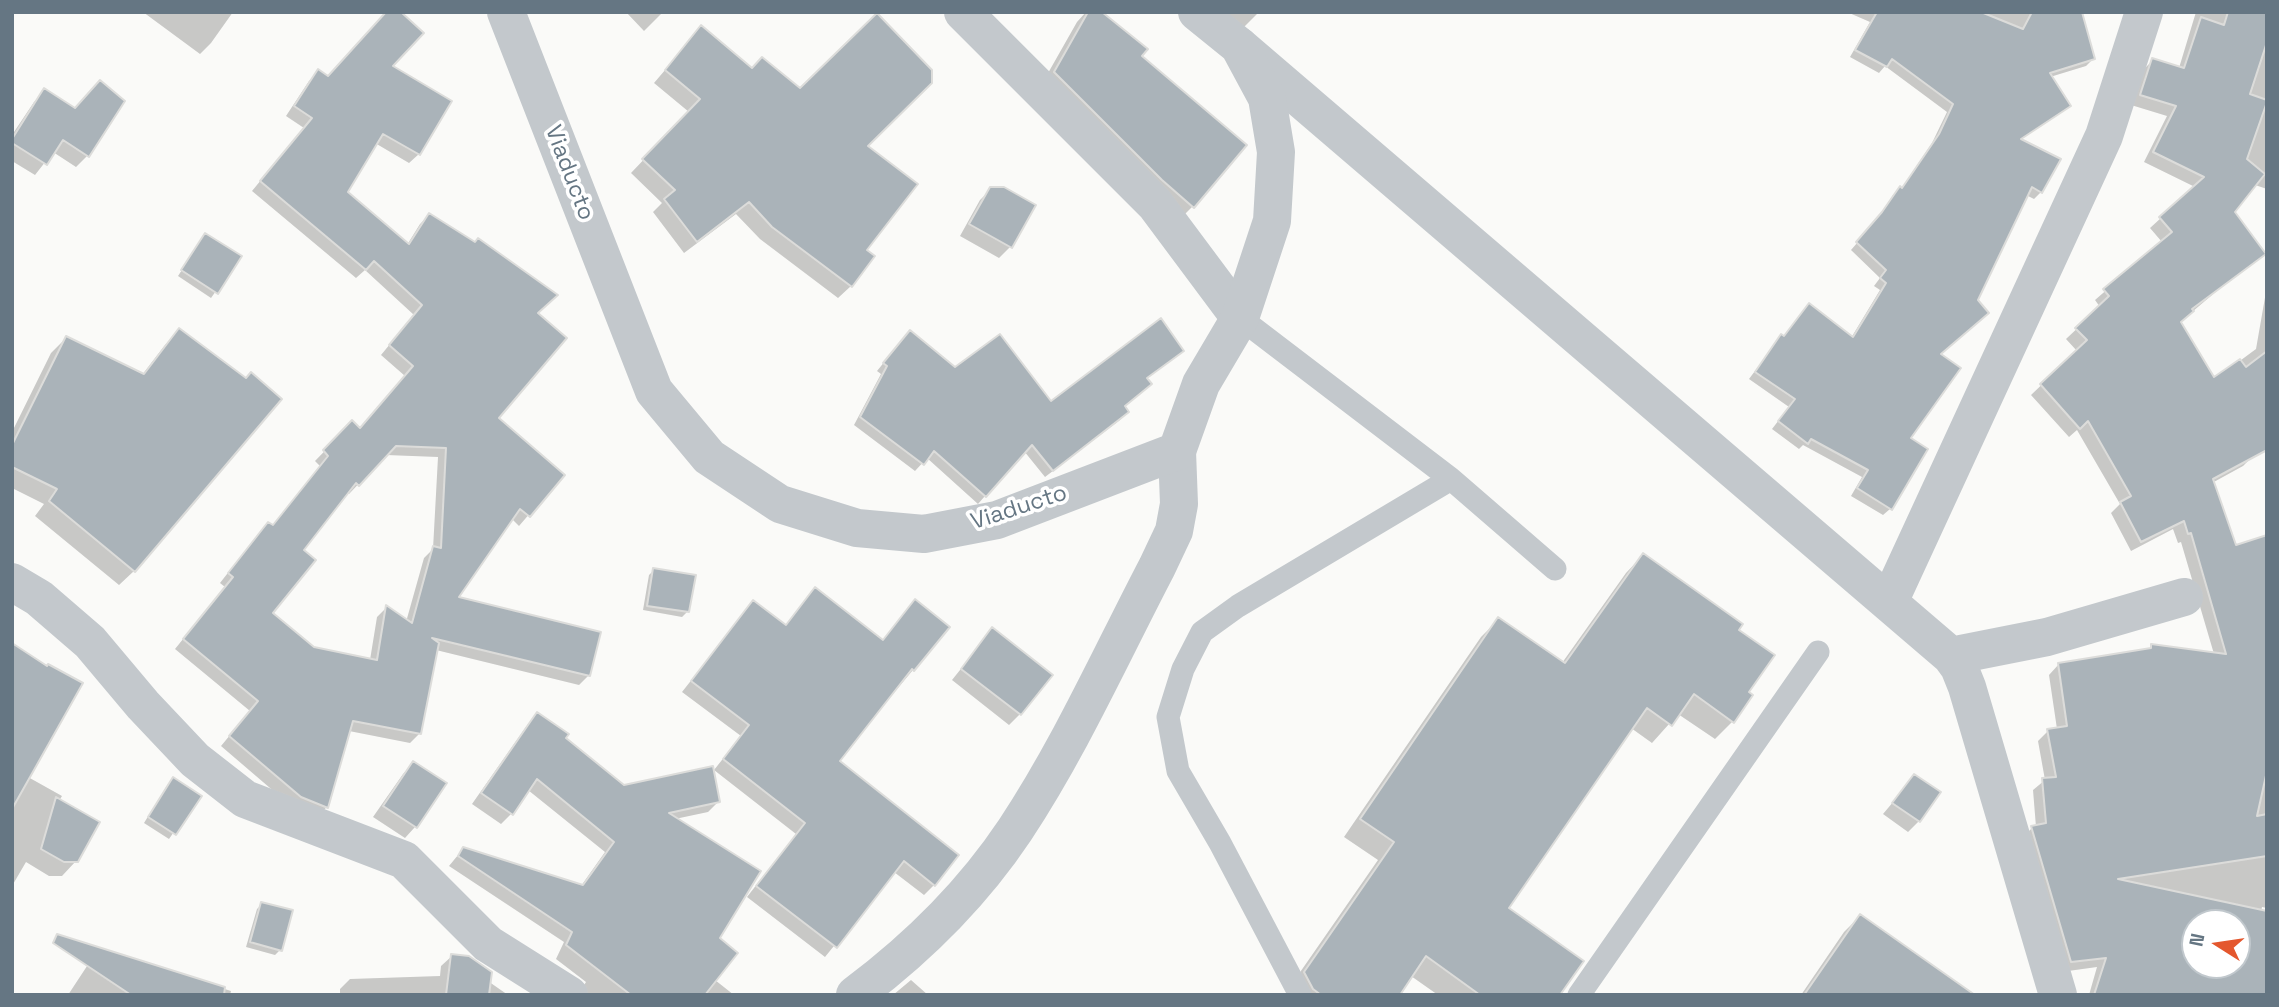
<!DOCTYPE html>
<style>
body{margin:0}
#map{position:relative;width:2279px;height:1007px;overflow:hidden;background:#fafaf8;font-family:"Space Grotesk",sans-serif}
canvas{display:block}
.frame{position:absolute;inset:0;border:14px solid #657683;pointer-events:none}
.north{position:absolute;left:2181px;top:909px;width:70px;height:70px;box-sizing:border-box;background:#fff;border:2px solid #c1c8cd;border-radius:50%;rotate:282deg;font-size:19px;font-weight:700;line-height:28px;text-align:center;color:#657683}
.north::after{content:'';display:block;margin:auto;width:24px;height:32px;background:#e4572e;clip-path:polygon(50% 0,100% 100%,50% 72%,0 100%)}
</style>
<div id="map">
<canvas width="2279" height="1007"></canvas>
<div class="frame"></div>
<div class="north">N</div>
</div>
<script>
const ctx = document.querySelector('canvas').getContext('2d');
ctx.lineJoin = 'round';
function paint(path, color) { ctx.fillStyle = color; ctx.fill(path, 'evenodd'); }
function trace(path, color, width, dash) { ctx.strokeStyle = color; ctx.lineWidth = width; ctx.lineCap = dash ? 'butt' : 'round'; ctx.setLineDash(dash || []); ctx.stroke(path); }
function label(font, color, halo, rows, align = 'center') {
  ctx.font = font + ' "Space Grotesk",sans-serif'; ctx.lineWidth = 7; ctx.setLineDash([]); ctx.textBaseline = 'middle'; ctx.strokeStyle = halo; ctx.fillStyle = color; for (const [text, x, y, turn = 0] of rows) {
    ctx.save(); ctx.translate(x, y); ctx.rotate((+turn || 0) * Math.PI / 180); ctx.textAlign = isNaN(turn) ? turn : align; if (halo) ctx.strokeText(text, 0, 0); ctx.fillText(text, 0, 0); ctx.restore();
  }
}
const shadow = new Path2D(`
 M 143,12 L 233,12 L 211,43 L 200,54 Z
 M 626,12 L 663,12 L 644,31 Z
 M 1086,12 L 1100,12 L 1140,56 L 1193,206 L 1177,222 L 1039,89 L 1077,22 Z
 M 1223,12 L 1259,12 L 1243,28 Z
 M 1847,12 L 2072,12 L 2093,59 L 2086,66 L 2050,77 L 2069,106 L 2020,140 L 2041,192 L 2034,199 L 2026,195 L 1939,354 L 1909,439 L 1890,509 L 1883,515 L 1851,496 L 1862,477 L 1803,445 L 1799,449 L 1772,429 L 1789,407 L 1749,379 L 1781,336 L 1851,338 L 1880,290 L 1874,286 L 1880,278 L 1851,250 L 1876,221 L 1893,195 L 1901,189 L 1932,143 L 1947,112 L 1885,66 L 1879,73 L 1850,57 L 1870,22 Z
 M 2196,12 L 2267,12 L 2267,189 L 2255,185 L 2233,212 L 2251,262 L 2179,323 L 2253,456 L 2243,466 L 2212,483 L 2235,548 L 2267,537 L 2267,908 L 2262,907 L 2242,995 L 2089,995 L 2097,967 L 2061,972 L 2022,838 L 2032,828 L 2036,827 L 2033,790 L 2045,780 L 2038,741 L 2048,731 L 2057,729 L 2049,675 L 2059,664 L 2147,651 L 2152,646 L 2214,654 L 2181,542 L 2178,543 L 2173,529 L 2131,551 L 2111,513 L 2120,504 L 2077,430 L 2069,437 L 2031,395 L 2077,351 L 2066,339 L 2100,307 L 2095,300 L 2162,242 L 2150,228 L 2195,187 L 2144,162 L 2167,116 L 2131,105 L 2142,71 L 2153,60 L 2179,68 ZM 2195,923 L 2237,923 L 2237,965 L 2195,965 Z
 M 701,28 L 751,70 L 865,146 L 865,250 L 873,256 L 851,286 L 838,298 L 760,239 L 736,214 L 684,253 L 653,212 L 662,203 L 631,173 L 689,112 L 654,83 Z
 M 390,67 L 419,154 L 409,163 L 375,143 L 345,192 L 407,245 L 420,224 L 429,215 L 536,314 L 497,419 L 562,476 L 519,526 L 511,518 L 456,598 L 589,675 L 579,685 L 436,650 L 419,734 L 410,743 L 349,731 L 327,807 L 317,816 L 291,806 L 221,746 L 250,711 L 175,649 L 225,587 L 220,583 L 259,533 L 272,527 L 320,466 L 315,461 L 352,423 L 359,430 L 405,376 L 381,355 L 414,315 L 365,270 L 356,278 L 252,191 L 304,128 L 286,116 L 309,81 L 318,72 L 328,78 ZM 386,455 L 438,457 L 433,549 L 424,558 L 406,622 L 386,608 L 377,617 L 370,660 L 314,649 L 271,613 L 302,551 L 347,492 L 349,494 Z
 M 45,91 L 75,110 L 122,102 L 87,156 L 76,167 L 53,152 L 35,175 L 12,161 L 12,135 L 34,102 Z
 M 991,189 L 1033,206 L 1010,247 L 999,258 L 960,236 L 980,200 Z
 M 205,235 L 240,257 L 211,298 L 178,276 Z
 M 2267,286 L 2267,404 L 2233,366 L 2256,349 Z
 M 179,330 L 134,571 L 119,585 L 35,516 L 44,504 L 12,488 L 12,432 L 51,353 L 66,338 L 142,375 L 165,345 Z
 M 902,340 L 955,370 L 1050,403 L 1174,358 L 1146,379 L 1123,407 L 1127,412 L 1120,420 L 1045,477 L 1024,451 L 978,504 L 927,458 L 915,471 L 854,425 L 881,374 L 877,371 Z
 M 1643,555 L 1737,630 L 1746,692 L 1733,721 L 1715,739 L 1678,714 L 1652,743 L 1631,728 L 1507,909 L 1558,995 L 1438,995 L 1411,976 L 1398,995 L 1289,995 L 1287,991 L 1378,860 L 1344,837 L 1481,637 L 1499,619 L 1562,663 L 1626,573 Z
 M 654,570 L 687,612 L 682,617 L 643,610 L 649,575 Z
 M 805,600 L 882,641 L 915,602 L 913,670 L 837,761 L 934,885 L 924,895 L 894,872 L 825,957 L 747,897 L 796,834 L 714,770 L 741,736 L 682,692 L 753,602 L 785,626 Z
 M 992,630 L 1020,714 L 1009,725 L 952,680 Z
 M 12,645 L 28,777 L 62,796 L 59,801 L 76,861 L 62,876 L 49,876 L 26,862 L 12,886 Z
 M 538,714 L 624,787 L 718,802 L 708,812 L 675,819 L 718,938 L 715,980 L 734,995 L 578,995 L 586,982 L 556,959 L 564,942 L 449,866 L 463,849 L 581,886 L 605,852 L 528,790 L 511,814 L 501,824 L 472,804 L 528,724 Z
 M 413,763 L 445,784 L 415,827 L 405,838 L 373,817 L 403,774 Z
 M 1915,776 L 1919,821 L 1908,832 L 1883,814 Z
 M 168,784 L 199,796 L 169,839 L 144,823 Z
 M 262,904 L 280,950 L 275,955 L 246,947 L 257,909 Z
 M 1860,916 L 1958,995 L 1801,995 L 1844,932 Z
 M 101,950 L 231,991 L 230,995 L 68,995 L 91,960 Z
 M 452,956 L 508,995 L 340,995 L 340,989 L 350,979 L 440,976 L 441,966 Z
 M 911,980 L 928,995 L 893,995 Z`);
const building = new Path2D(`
 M 386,12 L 401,12 L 424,33 L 393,66 L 452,101 L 420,155 L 383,134 L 348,192 L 409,244 L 429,213 L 475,242 L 478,238 L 558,295 L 538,313 L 567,338 L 499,418 L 565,475 L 530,517 L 520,509 L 459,597 L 601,632 L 590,676 L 432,638 L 439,643 L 421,734 L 353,721 L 328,808 L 301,797 L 229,736 L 258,701 L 183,639 L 233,577 L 228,573 L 268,522 L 273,525 L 328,456 L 323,450 L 352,420 L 360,428 L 413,366 L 389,345 L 422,305 L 374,261 L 366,270 L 260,181 L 312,118 L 294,106 L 318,69 L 328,76 ZM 396,446 L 446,448 L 441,548 L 433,546 L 412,623 L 386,605 L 377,660 L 314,647 L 273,613 L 316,560 L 304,550 L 356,483 L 359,486 Z
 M 1088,12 L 1102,12 L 1148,49 L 1142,56 L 1247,145 L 1194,208 L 1162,180 L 1054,72 Z
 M 1877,12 L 1981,12 L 2023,29 L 2032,12 L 2082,12 L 2095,59 L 2050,73 L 2071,106 L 2021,139 L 2061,159 L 2042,193 L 2032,187 L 1978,300 L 1989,313 L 1941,354 L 1961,368 L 1911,438 L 1928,449 L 1892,510 L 1857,488 L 1868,470 L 1811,439 L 1808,444 L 1778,421 L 1795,399 L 1755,372 L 1781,334 L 1784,336 L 1809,303 L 1853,337 L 1886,283 L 1880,278 L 1886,270 L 1856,242 L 1882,212 L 1900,186 L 1902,188 L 1939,134 L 1953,104 L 1892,59 L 1887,67 L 1855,50 Z
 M 2228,12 L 2267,12 L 2267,42 L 2250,94 L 2267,100 L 2267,102 L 2247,159 L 2265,174 L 2235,212 L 2266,254 L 2192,309 L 2194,311 L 2181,322 L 2214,377 L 2240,359 L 2246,367 L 2267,351 L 2267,450 L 2213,479 L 2236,545 L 2267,535 L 2267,771 L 2257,816 L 2267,814 L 2267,856 L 2118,879 L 2267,911 L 2267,995 L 2094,995 L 2106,958 L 2071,962 L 2031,826 L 2046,823 L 2042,778 L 2056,777 L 2047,729 L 2067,726 L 2058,663 L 2151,648 L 2151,644 L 2226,654 L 2191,533 L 2188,534 L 2184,521 L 2141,542 L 2120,502 L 2131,496 L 2088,421 L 2080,429 L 2040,384 L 2087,340 L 2075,328 L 2109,296 L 2103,289 L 2172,232 L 2159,217 L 2204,177 L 2153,152 L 2176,106 L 2140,95 L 2152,58 L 2184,68 L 2201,17 L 2224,25 ZM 2195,923 L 2237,923 L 2237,965 L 2195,965 Z
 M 877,13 L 932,70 L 932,83 L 868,146 L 918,184 L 867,250 L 875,256 L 852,287 L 772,227 L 749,202 L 697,242 L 664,199 L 675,190 L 642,159 L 700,99 L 665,70 L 701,25 L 752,68 L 762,57 L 800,88 Z
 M 100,80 L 125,101 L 89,157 L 63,140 L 47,165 L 12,143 L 12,139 L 44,88 L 75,108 Z
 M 990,187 L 1004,187 L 1036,205 L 1012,248 L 969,224 Z
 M 205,233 L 242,256 L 218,294 L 181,270 Z
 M 1161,318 L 1184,351 L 1147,378 L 1152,384 L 1125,406 L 1129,412 L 1053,471 L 1032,445 L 986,497 L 934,451 L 924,465 L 860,417 L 887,366 L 883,363 L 910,330 L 955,367 L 1000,334 L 1051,401 Z
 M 179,328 L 246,378 L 251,372 L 282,399 L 135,572 L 49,501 L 57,489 L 12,467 L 12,445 L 66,336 L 144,374 Z
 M 1643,553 L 1743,624 L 1739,630 L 1775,655 L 1749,692 L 1753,695 L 1734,723 L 1694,694 L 1672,726 L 1647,708 L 1509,908 L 1584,961 L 1560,995 L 1480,995 L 1426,956 L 1400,995 L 1321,995 L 1313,989 L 1304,972 L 1394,842 L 1360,819 L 1498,617 L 1565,663 Z
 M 653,568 L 696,575 L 689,612 L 647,606 Z
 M 815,587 L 883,640 L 915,599 L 950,627 L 914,671 L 912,669 L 840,761 L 959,855 L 935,886 L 904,861 L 837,948 L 756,886 L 805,823 L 723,759 L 749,725 L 691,681 L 753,600 L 786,625 Z
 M 992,627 L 1053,675 L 1021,715 L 961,669 Z
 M 12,643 L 47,666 L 48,664 L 83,683 L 12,809 Z
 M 537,712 L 569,734 L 566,738 L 624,785 L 713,766 L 720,802 L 669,813 L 761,871 L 720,938 L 738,953 L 705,995 L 631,995 L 566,945 L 572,932 L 458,856 L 463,847 L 583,885 L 614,842 L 537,779 L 513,815 L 481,793 Z
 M 413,761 L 447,783 L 417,828 L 383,806 Z
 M 1914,774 L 1941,792 L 1920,822 L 1892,803 Z
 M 173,777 L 202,796 L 176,835 L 148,817 Z
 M 56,797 L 100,822 L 78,862 L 64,862 L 41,849 Z
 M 261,902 L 293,910 L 282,951 L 250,942 Z
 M 1860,914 L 1975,995 L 1804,995 Z
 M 57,934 L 225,987 L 224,995 L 131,995 L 53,943 Z
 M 451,954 L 469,956 L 492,972 L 489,995 L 446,995 Z`);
const service = new Path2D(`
 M 1240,318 L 1451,479 L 1555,569
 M 1300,995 L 1220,843 L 1178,771 L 1168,717 L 1183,669 L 1202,632 L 1238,606 L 1451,479
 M 1579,995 L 1818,652`);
const minor = new Path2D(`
 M 963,12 L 1155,204 L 1240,318
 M 1239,46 L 1951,656 L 1959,667 L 1967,687 L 2058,995
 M 12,582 L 39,598 L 90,642 L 143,705 L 195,760 L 245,799 L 404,860 L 488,944 L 569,995
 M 1889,602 L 2104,136 L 2144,12
 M 1951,656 L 2047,637 L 2184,597
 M 855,995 C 915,950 973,893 1015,830 C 1070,747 1111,655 1157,567 L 1174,531 L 1179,504 L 1177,451`);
const tertiary = new Path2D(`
 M 506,12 L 654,391 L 709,457 L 780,504 L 857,528 L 924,534 L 997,520 L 1177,451 L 1201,384 L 1240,318 L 1272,221 L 1276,152 L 1267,98 L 1239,46 L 1197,12`);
const streetNames = [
 ["Viaducto",569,173,69],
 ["Viaducto",1019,508,-18]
];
paint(shadow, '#0003');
paint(building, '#aab3b9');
trace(building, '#dcdcda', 2);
trace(service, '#c3c8cc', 23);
trace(minor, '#c3c8cc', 38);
trace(tertiary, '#c3c8cc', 38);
label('23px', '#657683', '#fff', streetNames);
</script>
